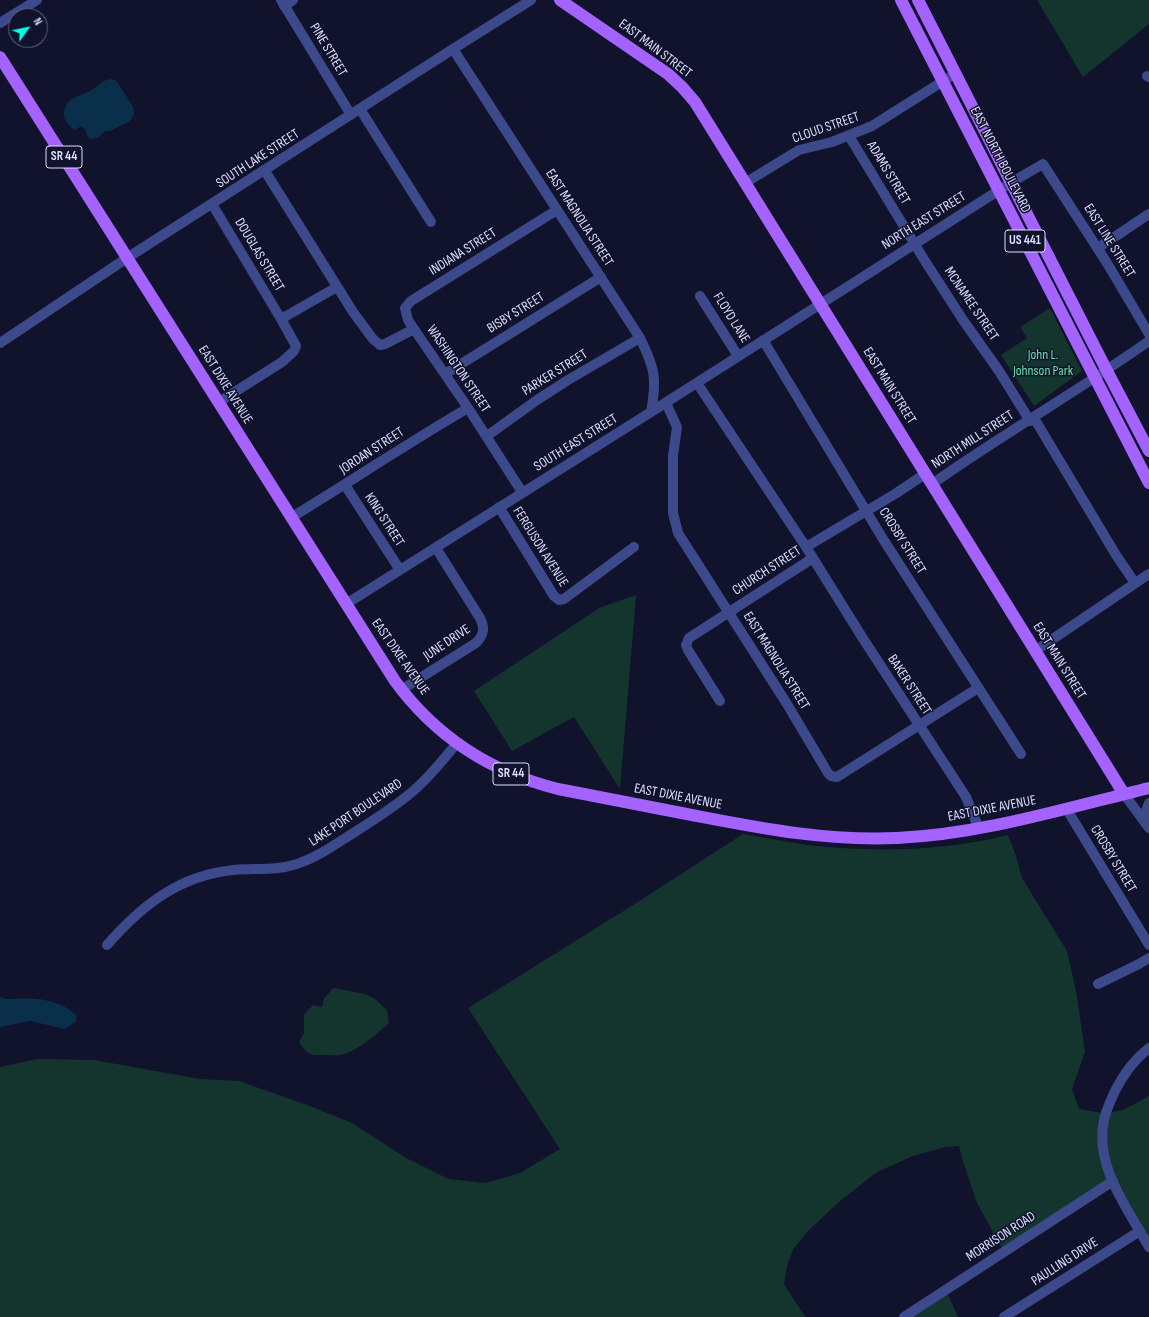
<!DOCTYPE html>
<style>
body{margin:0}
#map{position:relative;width:1149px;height:1317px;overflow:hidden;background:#11122b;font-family:"Sofia Sans Condensed",sans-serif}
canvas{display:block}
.north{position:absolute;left:8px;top:8px;width:40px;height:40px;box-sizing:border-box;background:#11122b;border:1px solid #626480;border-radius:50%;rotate:57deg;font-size:11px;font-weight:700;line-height:16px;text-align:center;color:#dbdeff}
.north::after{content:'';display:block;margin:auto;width:14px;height:18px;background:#07ffe4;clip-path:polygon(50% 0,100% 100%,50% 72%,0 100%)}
</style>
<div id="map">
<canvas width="1149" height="1317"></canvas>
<div class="north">N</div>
</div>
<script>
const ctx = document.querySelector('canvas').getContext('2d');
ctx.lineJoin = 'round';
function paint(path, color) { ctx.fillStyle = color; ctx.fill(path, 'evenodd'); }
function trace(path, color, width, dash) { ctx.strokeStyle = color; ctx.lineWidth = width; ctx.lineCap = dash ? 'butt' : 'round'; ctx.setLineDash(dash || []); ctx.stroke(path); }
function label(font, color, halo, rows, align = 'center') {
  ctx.font = font + ' "Sofia Sans Condensed",sans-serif'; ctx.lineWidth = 3; ctx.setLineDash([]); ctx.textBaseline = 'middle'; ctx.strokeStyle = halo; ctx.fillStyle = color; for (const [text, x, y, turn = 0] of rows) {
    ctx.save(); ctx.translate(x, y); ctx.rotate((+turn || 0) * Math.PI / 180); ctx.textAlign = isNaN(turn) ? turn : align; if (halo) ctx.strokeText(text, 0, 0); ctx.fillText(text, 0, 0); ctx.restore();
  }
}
const green = new Path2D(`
 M 1037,0 L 1149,0 L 1149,24 L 1083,77 Z
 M 1050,308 L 1082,371 L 1034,406 L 1001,355 L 1027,338 L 1020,327 Z
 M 636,595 L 620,789 L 574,717 L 512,751 L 474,691 L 599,608 Z
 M 743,834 C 770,838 799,845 827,847 C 887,852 949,850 1008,835 L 1016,856 L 1022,878 L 1067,951 L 1076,991 L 1085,1052 L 1072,1089 L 1079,1109 L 1102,1113 L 1111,1186 L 1003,1250 L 977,1203 L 962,1158 L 959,1146 L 945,1147 L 913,1156 L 877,1172 L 839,1202 L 809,1230 L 793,1249 L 787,1266 L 784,1284 L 805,1317 L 0,1317 L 0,1067 L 37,1059 L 94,1060 L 200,1079 L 239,1081 L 310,1106 L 352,1123 L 408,1159 L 449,1179 L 485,1183 L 520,1173 L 560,1149 L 468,1008 L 633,905 Z
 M 333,988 L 365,994 L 375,999 L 387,1010 L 389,1023 C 377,1034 357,1052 340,1055 C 336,1056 331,1055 327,1055 C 311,1055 309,1057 299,1042 L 304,1033 L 304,1014 L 313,1005 L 322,1007 L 324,999 Z
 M 1149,1096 L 1149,1239 C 1131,1207 1106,1173 1107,1135 C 1107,1128 1109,1120 1110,1113 L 1125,1109 Z
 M 945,1288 L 958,1317 L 900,1317 Z`);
const water = new Path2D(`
 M 109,79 L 115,80 L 118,83 L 133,107 L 134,114 L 130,121 L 110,131 L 105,131 L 98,138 L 90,139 L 87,135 L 86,130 L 81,126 L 75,130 C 69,126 63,121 64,113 C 67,95 81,97 93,89 C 99,85 103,81 109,79 Z
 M 0,997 L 5,999 C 30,998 57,996 77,1016 L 76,1022 L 65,1029 L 30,1021 L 0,1027 Z`);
const minor = new Path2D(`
 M 281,0 L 351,115
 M 284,6 L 293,0
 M 0,23 L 37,0
 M 453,49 L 640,338 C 655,368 657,379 651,412
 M 1147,76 L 1149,77
 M 360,109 L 431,222
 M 849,136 L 925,261 L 963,320 L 999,371 L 1030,421
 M 265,171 L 353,312 L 373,339 L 380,345 L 385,344 L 414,329
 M 745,183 L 799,150 L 832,142 L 872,126 L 956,73
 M 212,204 L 281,319 L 296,346 L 294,351 L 282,362 L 219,402
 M 1098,248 L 1149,214
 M 700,296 L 738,356
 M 281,319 L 337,287
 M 763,340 L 883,539 L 1021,754
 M 0,343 L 127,258 L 453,49 L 531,0
 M 445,374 L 601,277
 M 697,383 L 806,547 L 862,637 L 966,797 L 979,829
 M 666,403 L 677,427 L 673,456 L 673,513 L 678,533 L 787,704 L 828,773 L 831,776 L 837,777 L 978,688
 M 1034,418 L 1116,555 L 1135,583
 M 487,436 L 537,400 L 568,380 L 640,338
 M 932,484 C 1003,434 1078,391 1149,341
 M 345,485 L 400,570
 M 522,492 L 468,408 L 414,329 L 408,320 L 405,308 L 411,301 L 557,210
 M 499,507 L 554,596 L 559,600 L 564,599 L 572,593 L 634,547
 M 292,517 C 351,481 408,443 468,408
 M 806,547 L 895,494 L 925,474
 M 346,604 L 651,412 L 1012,182 L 1043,164 L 1107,263 L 1149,334
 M 1035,651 L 1149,574
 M 401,690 L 476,643 C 484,635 485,628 480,618 L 436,548
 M 720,701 L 688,650 L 686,645 L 689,638 L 813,558
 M 1124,794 L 1149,828
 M 1066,808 L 1149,945
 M 1145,823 L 1146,811 L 1149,803
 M 107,945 C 142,905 180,875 234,870 C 256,868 275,871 297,864 C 316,858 331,847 347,837 C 369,823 392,809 412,792 C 429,778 443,760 457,743
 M 1098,984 L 1139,964 L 1149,958
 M 1149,1048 C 1135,1059 1123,1075 1115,1091 C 1111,1100 1106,1110 1104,1120 C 1094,1166 1128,1209 1149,1247
 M 904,1317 L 1113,1181
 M 1004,1317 L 1140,1231`);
const major = new Path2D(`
 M 560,0 L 668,74 L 682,87 L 695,102 L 1124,794
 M 901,0 L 1149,483
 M 918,0 L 1107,371 L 1149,451
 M 0,57 L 395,681 C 436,737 490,772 558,789 C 604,798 650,807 697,816 C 765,829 827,841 897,838 C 983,834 1066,808 1149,788`);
const shields = [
 [64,157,36],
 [1025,241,40],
 [511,774,36]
];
const shieldNames = [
 ["SR 44",64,157],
 ["US 441",1025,241],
 ["SR 44",511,774]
];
const streetNames = [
 ["EAST MAIN STREET",655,49,37],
 ["PINE STREET",328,50,59],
 ["CLOUD STREET",826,128,-19],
 ["SOUTH LAKE STREET",258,159,-33],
 ["EAST NORTH BOULEVARD",1000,160,63],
 ["ADAMS STREET",888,173,59],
 ["EAST MAGNOLIA STREET",579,218,57],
 ["NORTH EAST STREET",924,221,-32],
 ["EAST LINE STREET",1109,241,58],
 ["INDIANA STREET",463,252,-32],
 ["DOUGLAS STREET",259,255,59],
 ["MCNAMEE STREET",971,304,56],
 ["BISBY STREET",516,313,-32],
 ["FLOYD LANE",731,318,58],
 ["WASHINGTON STREET",458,369,56],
 ["PARKER STREET",555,373,-32],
 ["EAST DIXIE AVENUE",225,385,58],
 ["EAST MAIN STREET",889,386,58],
 ["NORTH MILL STREET",973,440,-33],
 ["SOUTH EAST STREET",576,443,-32],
 ["JORDAN STREET",372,451,-33],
 ["KING STREET",384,520,57],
 ["CROSBY STREET",902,541,58],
 ["FERGUSON AVENUE",540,547,58],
 ["CHURCH STREET",767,571,-33],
 ["JUNE DRIVE",447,643,-34],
 ["EAST DIXIE AVENUE",400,657,55],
 ["EAST MAGNOLIA STREET",776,661,58],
 ["EAST MAIN STREET",1059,661,58],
 ["BAKER STREET",909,685,57],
 ["EAST DIXIE AVENUE",678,797,11],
 ["EAST DIXIE AVENUE",992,809,-11],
 ["LAKE PORT BOULEVARD",356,813,-34],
 ["CROSBY STREET",1113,859,59],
 ["MORRISON ROAD",1001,1237,-33],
 ["PAULLING DRIVE",1065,1262,-33]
];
const parkNames = [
 ["John L.",1043,355],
 ["Johnson Park",1043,371]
];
paint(green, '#14352d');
paint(water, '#0a2f4b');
trace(minor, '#3c498a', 10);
trace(major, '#a462ff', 12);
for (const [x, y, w] of shields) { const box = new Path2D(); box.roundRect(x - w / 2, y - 11, w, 22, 3); ctx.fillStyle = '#11122b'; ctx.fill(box); trace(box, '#dbdeff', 1); }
label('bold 13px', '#dbdeff', null, shieldNames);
label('14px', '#dbdeff', '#11122b', streetNames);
label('14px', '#64e2a8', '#11122b', parkNames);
</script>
